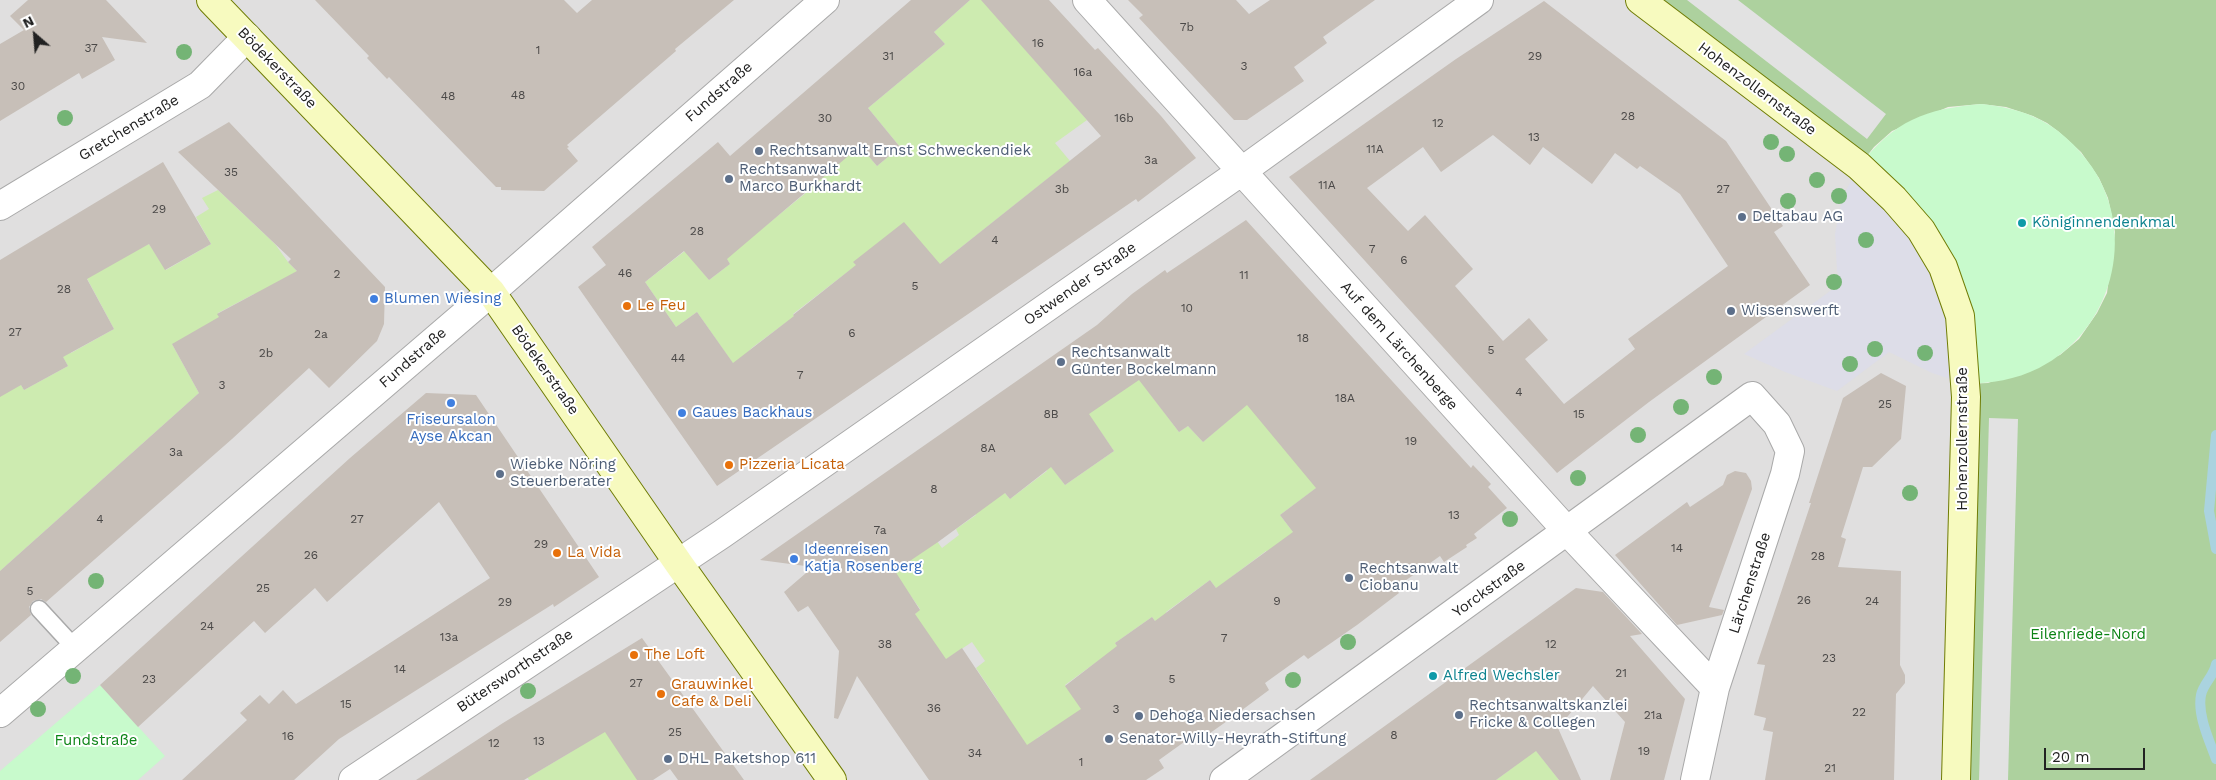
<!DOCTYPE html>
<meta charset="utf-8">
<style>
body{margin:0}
#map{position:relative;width:2216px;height:780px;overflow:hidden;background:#f2efe9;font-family:"Work Sans",sans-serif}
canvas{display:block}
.north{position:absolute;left:10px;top:10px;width:50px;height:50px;-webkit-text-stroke:4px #fff;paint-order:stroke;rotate:333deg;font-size:14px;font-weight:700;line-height:20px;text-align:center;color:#222}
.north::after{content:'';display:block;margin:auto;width:18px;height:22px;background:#222;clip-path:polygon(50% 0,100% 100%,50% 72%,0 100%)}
.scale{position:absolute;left:2044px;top:748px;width:101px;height:22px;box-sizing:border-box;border:2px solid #222;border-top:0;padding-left:6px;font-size:15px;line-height:18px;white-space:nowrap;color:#222;-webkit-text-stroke:4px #fff;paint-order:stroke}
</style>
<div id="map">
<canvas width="2216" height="780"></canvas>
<div class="north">N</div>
<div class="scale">20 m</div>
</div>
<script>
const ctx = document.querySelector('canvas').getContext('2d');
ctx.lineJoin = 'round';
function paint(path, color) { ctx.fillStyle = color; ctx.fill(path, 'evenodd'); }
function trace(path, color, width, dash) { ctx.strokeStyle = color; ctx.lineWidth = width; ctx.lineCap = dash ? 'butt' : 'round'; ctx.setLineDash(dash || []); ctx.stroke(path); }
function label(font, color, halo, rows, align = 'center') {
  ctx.font = font + ' "Work Sans",sans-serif'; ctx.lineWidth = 4; ctx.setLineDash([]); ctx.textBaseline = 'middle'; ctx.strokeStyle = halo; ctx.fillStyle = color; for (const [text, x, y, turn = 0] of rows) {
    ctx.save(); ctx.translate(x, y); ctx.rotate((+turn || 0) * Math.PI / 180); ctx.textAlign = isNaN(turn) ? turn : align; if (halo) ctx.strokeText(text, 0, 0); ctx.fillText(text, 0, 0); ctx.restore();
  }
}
const residential = new Path2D(`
 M 0,0 L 1640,0 L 1859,166 L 1960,316 L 1956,780 L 0,780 Z`);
const grass = new Path2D(`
 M 970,0 L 982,0 L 1087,120 L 1055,143 L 1070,161 L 940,264 L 854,262 L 889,310 L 884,314 L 850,270 L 793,314 L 824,358 L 788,321 L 753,347 L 734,365 L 697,312 L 676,327 L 645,282 L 685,251 L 709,280 L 730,264 L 726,258 L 807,192 L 794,174 L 846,130 L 877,166 L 900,147 L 868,108 L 945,44 L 934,32 Z
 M 218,190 L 275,244 L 288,262 L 323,298 L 254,294 L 218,313 L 245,367 L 172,344 L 199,393 L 0,571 L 0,382 L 21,385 L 24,390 L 68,366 L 55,344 L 71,353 L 114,329 L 83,271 L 149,244 L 166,270 L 211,244 L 196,217 L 209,209 L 202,198 Z
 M 1231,322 L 1272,434 L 1319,486 L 1280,515 L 1300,541 L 1280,569 L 1266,551 L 1230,578 L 1240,620 L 1210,580 L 1166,612 L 1196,655 L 1181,654 L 1152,617 L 1115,643 L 1145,685 L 1102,658 L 1065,685 L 1090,721 L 1053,728 L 1037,738 L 1037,745 L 1060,778 L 974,719 L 998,701 L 976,668 L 985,661 L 972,642 L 930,670 L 915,614 L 920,609 L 908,592 L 864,553 L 928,529 L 942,548 L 959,535 L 956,529 L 976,515 L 970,505 L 1003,491 L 1010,499 L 1047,471 L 1032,451 L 1044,457 L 1065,485 L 1114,451 L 1072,391 L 1139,379 L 1179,432 L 1188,426 L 1203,442 L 1232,417 Z
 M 615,697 L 637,780 L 529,780 L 520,766 L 534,774 L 571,752 Z
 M 1520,730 L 1559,780 L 1496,780 L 1515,766 Z`);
const forest = new Path2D(`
 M 1640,0 L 2216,0 L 2216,780 L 1956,780 L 1965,384 L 1988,383 L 2060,355 L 2079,339 L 2097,313 L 2107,293 L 2115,232 L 2108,198 L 2099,178 L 2081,152 L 2059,132 L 2047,123 L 2033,116 L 2006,107 L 1981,104 L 1948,107 L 1892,131 L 1874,147 L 1859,166 Z`);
const park = new Path2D(`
 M 1981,104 C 1999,106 2016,109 2032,116 C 2057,126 2077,146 2092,167 C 2138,235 2112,331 2039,368 C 2015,380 1992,383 1965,384 L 1859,166 C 1895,120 1925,109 1981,104 Z
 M 100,685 L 165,756 L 138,780 L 0,780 L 0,771 Z`);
const parking = new Path2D(`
 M 1687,0 L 1738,0 L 1886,114 L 1867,139 Z
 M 1989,418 L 2018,419 L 2008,780 L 1979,780 Z`);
const plaza = new Path2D(`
 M 1859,166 L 1921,230 L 1965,384 L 1932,373 L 1889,352 L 1837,391 L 1785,372 L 1744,354 L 1841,283 L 1837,271 L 1835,234 L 1842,198 Z`);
const stream = new Path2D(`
 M 2216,435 L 2209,511 L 2216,549
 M 2216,664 C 2214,676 2203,684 2201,695 C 2197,715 2210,742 2216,759`);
const building = new Path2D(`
 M 28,0 L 106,0 L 147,43 L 102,37 L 115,60 L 82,79 L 79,73 L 0,121 L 0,44 L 24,30 L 10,16 Z
 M 315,0 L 564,0 L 577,13 L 592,0 L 734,0 L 675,49 L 676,51 L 567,145 L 569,147 L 567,148 L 578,161 L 544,191 L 501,190 L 501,187 L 496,187 L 389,77 L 387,79 L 367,58 L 369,56 Z
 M 911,0 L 970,0 L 934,32 L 945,44 L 868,108 L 900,147 L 877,166 L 860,146 L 727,259 L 730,264 L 709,280 L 684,251 L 645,282 L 676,327 L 697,312 L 733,363 L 794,316 L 793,315 L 856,265 L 853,262 L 904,222 L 940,264 L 1101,136 L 981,0 L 1049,0 L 1095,50 L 1098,48 L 1161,116 L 1196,158 L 1138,202 L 1136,199 L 717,486 L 578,287 L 606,265 L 592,247 L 718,142 L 730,156 Z
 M 1128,0 L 1236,0 L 1249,14 L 1270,0 L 1375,0 L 1323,37 L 1327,43 L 1294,67 L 1304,81 L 1247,120 L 1234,120 L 1139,18 L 1143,15 Z
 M 1544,1 L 1726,141 L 1783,226 L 1774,232 L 1810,285 L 1649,402 L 1557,473 L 1289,177 L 1456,59 ZM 1493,135 L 1530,165 L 1543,147 L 1592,184 L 1615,153 L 1637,169 L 1640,166 L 1680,194 L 1728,266 L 1628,339 L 1635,349 L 1564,404 L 1525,359 L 1548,340 L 1529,318 L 1503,341 L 1455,286 L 1473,269 L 1425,215 L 1408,231 L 1367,188 L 1423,147 L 1441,172 Z
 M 229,122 L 385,287 L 384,324 L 377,341 L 329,388 L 309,368 L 232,439 L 46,602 L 41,599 L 33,601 L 29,607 L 31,615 L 0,642 L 0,571 L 199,393 L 172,344 L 219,317 L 217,314 L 297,271 L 288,262 L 291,259 L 178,152 Z
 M 163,162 L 211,244 L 165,270 L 149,244 L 87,279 L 114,329 L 63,357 L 68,366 L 24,390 L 21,385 L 0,397 L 0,260 Z
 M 1246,220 L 1471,468 L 1473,465 L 1491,484 L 1488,487 L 1507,508 L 1474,534 L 1477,538 L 1466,545 L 1467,547 L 1444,562 L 1440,556 L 1395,588 L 1399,593 L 1357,625 L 1308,659 L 1304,655 L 1265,683 L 1269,690 L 1230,719 L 1203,738 L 1198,732 L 1159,760 L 1164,768 L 1146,780 L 929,780 L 857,676 L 838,719 L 834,718 L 839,651 L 808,606 L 798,612 L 784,592 L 813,567 L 760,560 L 1097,325 L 1132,294 L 1165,270 L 1167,273 ZM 1139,380 L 1179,432 L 1188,426 L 1203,442 L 1247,405 L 1316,488 L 1280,515 L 1293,532 L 1216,588 L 1210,580 L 1155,621 L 1152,617 L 1115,643 L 1117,646 L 1065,686 L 1081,709 L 1027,745 L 962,648 L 946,659 L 915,614 L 920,610 L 895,571 L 938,542 L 1005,493 L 1010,499 L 1051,467 L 1065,485 L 1114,451 L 1089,414 Z
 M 1881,373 L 1906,386 L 1901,439 L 1872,467 L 1863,467 L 1841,537 L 1846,539 L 1838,567 L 1901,571 L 1900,665 L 1905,675 L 1905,683 L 1896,694 L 1894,780 L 1765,780 L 1773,732 L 1763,730 L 1766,718 L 1754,715 L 1765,665 L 1757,664 L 1811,503 L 1809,503 L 1843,398 Z
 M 426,393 L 476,395 L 599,577 L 554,607 L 553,604 L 339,739 L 294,780 L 182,780 L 247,720 L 240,713 L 260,695 L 269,704 L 283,690 L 296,704 L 490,578 L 439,502 L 327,602 L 315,588 L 265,633 L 254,621 L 138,727 L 100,685 L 350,458 Z
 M 1735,471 L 1746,473 L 1751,481 L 1752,489 L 1709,607 L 1724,610 L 1722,615 L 1677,625 L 1615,555 L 1687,502 L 1690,507 L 1723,485 L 1727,475 Z
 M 1576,588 L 1603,592 L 1642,634 L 1630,636 L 1685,699 L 1664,780 L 1610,780 L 1625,722 L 1593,686 L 1558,728 L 1581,780 L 1559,780 L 1536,751 L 1496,780 L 1310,780 Z
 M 642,638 L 744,780 L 678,780 L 670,769 L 653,780 L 637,780 L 605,732 L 524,780 L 416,780 L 503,723 Z`);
const lane = new Path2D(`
 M 39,609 L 75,648`);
const street = new Path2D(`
 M 1087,0 L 1568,532 L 1715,688
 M 0,206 L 200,85 L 247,37
 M 0,713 L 491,292 L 825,0
 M 353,780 L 722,534 L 1242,171 L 1479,0
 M 1224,780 L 1752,396 L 1777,424 L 1790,451 L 1785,474 L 1715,688 L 1695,780`);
const secondary = new Path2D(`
 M 211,0 L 491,292 L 679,564 L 832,780
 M 1640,0 L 1859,166 L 1894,199 L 1921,230 L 1943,267 L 1960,316 L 1966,397 L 1956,780`);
const trees = [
 [184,52],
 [65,118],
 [1771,142],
 [1787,154],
 [1817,180],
 [1839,196],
 [1788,201],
 [1866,240],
 [1834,282],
 [1875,349],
 [1925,353],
 [1850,364],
 [1714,377],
 [1681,407],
 [1638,435],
 [1578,478],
 [1910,493],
 [1510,519],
 [96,581],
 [1348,642],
 [73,676],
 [1293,680],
 [528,691],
 [38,709]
];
const markers = [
 [759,151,5,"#5c6f8a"],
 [729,179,5,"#5c6f8a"],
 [1742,217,5,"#5c6f8a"],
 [2022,223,5,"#0f9aa8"],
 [374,299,5,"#3f7fe0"],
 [627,306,5,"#e8710a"],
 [1731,311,5,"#5c6f8a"],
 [1061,362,5,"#5c6f8a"],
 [451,403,5,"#3f7fe0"],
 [682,413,5,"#3f7fe0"],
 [729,465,5,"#e8710a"],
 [500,474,5,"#5c6f8a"],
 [557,553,5,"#e8710a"],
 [794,559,5,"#3f7fe0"],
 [1349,578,5,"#5c6f8a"],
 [634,655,5,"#e8710a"],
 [1433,676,5,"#0f9aa8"],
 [661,694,5,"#e8710a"],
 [1459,715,5,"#5c6f8a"],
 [1139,716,5,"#5c6f8a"],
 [1109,739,5,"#5c6f8a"],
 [668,759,5,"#5c6f8a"]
];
const numberNames = [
 ["7b",1187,27],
 ["16",1038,43],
 ["37",91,48],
 ["1",538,50],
 ["31",888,56],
 ["29",1535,56],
 ["3",1244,66],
 ["16a",1083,72],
 ["30",18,86],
 ["48",518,95],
 ["48",448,96],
 ["28",1628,116],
 ["30",825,118],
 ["16b",1124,118],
 ["12",1438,123],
 ["13",1534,137],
 ["11A",1375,149],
 ["3a",1151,160],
 ["35",231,172],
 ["11A",1327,185],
 ["3b",1062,189],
 ["27",1723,189],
 ["29",159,209],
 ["28",697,231],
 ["4",995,240],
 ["7",1372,249],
 ["6",1404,260],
 ["46",625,273],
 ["2",337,274],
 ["11",1244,275],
 ["5",915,286],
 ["28",64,289],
 ["10",1187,308],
 ["27",15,332],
 ["6",852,333],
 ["2a",321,334],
 ["18",1303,338],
 ["5",1491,350],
 ["2b",266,353],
 ["44",678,358],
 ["7",800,375],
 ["3",222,385],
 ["4",1519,392],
 ["18A",1345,398],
 ["25",1885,404],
 ["8B",1051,414],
 ["15",1579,414],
 ["19",1411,441],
 ["8A",988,448],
 ["3a",176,452],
 ["8",934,489],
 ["13",1454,515],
 ["4",100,519],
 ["27",357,519],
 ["7a",880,530],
 ["29",541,544],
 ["14",1677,548],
 ["26",311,555],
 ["28",1818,556],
 ["25",263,588],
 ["5",30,591],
 ["26",1804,600],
 ["9",1277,601],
 ["24",1872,601],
 ["29",505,602],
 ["24",207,626],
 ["13a",449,637],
 ["7",1224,638],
 ["38",885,644],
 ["12",1551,644],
 ["23",1829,658],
 ["14",400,669],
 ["21",1621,673],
 ["23",149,679],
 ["5",1172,679],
 ["27",636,683],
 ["15",346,704],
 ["36",934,708],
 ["3",1116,709],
 ["22",1859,712],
 ["21a",1653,715],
 ["25",675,732],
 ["8",1394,735],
 ["16",288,736],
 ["13",539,741],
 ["12",494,743],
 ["19",1644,751],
 ["34",975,753],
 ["1",1081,762],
 ["21",1830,768]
];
const streetNames = [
 ["Bödekerstraße",277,68,46],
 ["Hohenzollernstraße",1757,89,37],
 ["Fundstraße",719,92,-41],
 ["Gretchenstraße",129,128,-31],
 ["Ostwender Straße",1080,284,-35],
 ["Auf dem Lärchenberge",1399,346,48],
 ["Fundstraße",413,358,-41],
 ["Bödekerstraße",545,370,55],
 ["Hohenzollernstraße",1963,439,-90],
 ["Lärchenstraße",1750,583,-72],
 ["Yorckstraße",1489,589,-36],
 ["Bütersworthstraße",515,671,-34]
];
const serviceNames = [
 ["Rechtsanwalt Ernst Schweckendiek",769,151],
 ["Rechtsanwalt",739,170],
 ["Marco Burkhardt",739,187],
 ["Deltabau AG",1752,217],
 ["Wissenswerft",1741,311],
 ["Rechtsanwalt",1071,353],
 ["Günter Bockelmann",1071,370],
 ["Wiebke Nöring",510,465],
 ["Steuerberater",510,482],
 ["Rechtsanwalt",1359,569],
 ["Ciobanu",1359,586],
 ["Rechtsanwaltskanzlei",1469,706],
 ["Fricke & Collegen",1469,723],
 ["Dehoga Niedersachsen",1149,716],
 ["Senator-Willy-Heyrath-Stiftung",1119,739],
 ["DHL Paketshop 611",678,759]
];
const cultureNames = [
 ["Königinnendenkmal",2032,223],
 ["Alfred Wechsler",1443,676]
];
const shopNames = [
 ["Blumen Wiesing",384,299],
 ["Gaues Backhaus",692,413],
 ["Friseursalon",451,420,"center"],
 ["Ayse Akcan",451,437,"center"],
 ["Ideenreisen",804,550],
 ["Katja Rosenberg",804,567]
];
const foodNames = [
 ["Le Feu",637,306],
 ["Pizzeria Licata",739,465],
 ["La Vida",567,553],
 ["The Loft",644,655],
 ["Grauwinkel",671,685],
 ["Cafe & Deli",671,702]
];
const parkNames = [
 ["Eilenriede-Nord",2088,635],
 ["Fundstraße",96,741]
];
paint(residential, '#e0dfdf');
paint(grass, '#cdebb0');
paint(forest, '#add19e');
paint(park, '#c8facc');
paint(parking, '#e2e2e2');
paint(plaza, '#dddde8');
trace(stream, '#aad3df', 10);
paint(building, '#c7bfb8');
trace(lane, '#a9a9a9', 19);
trace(street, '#a9a9a9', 30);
trace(secondary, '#707d05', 30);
trace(lane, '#fff', 16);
trace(street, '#fff', 28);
trace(secondary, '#f7fabf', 28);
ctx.fillStyle = '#74b475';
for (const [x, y] of trees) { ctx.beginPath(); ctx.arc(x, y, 8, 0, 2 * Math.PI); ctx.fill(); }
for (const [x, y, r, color] of markers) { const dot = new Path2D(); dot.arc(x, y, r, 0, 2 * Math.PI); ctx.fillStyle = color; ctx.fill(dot); trace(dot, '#fff', 2); }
label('12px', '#4b4948', null, numberNames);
label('15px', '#222', '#fff', streetNames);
label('15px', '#4e5e75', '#fff', serviceNames, 'left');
label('15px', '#0d838f', '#fff', cultureNames, 'left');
label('15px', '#366cbe', '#fff', shopNames, 'left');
label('15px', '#c56008', '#fff', foodNames, 'left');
label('15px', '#0c8416', '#fff', parkNames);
</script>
